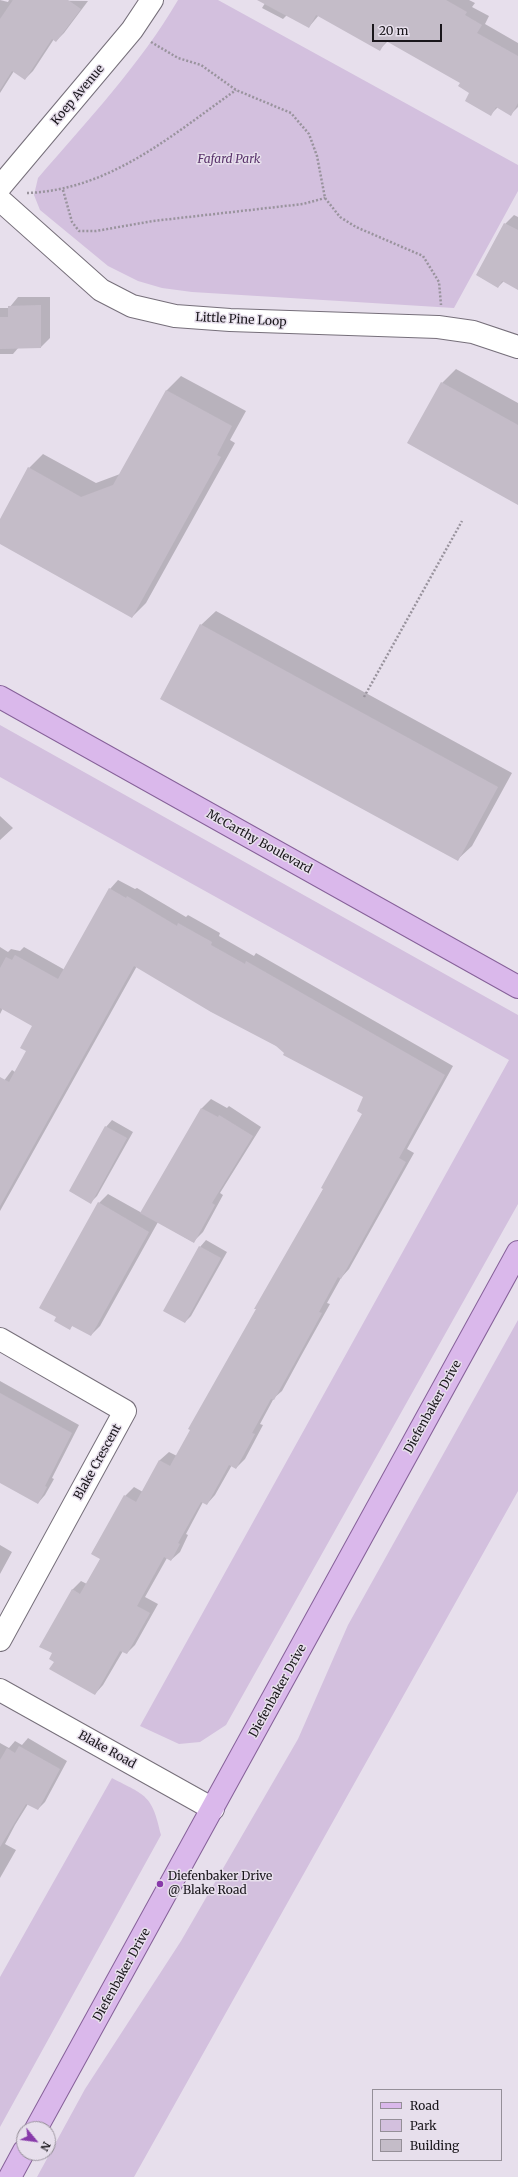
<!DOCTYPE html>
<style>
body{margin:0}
#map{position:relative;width:518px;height:2177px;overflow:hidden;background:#e7dfec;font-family:Merriweather,serif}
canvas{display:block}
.legend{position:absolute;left:372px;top:2089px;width:130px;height:72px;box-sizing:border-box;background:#e7dfec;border:1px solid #958f98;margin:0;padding:5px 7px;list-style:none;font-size:12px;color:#19161b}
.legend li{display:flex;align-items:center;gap:8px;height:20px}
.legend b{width:20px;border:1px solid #958f98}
.north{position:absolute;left:16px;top:2121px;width:40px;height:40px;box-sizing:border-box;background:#e7dfec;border:1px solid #958f98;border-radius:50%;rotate:119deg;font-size:11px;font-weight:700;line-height:16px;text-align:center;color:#19161b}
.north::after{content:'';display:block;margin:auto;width:14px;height:18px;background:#883aaa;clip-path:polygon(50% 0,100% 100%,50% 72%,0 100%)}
.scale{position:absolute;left:372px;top:24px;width:70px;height:18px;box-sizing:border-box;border:2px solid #19161b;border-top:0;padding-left:5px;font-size:12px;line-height:14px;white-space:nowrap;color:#19161b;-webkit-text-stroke:3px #e7dfec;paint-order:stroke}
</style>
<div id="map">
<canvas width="518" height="2177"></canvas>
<ul class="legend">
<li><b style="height:5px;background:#dab8eb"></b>Road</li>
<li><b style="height:11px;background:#d3c0de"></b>Park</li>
<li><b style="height:11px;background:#c4bcc8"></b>Building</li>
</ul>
<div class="north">N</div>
<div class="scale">20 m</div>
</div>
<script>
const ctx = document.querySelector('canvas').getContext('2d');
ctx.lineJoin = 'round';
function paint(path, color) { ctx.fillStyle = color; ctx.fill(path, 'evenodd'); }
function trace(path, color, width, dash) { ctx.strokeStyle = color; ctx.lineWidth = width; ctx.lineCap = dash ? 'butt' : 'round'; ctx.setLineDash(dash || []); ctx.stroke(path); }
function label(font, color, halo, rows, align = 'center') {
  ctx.font = font + ' Merriweather,serif'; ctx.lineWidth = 3; ctx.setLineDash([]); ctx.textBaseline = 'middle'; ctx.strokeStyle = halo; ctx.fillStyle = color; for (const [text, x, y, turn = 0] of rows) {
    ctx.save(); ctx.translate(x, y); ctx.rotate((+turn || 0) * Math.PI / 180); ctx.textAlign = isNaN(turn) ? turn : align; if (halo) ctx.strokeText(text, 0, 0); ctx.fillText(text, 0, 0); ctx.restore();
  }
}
const green = new Path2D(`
 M 178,0 L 218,0 L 518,165 L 518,191 L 454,308 L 192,292 L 162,288 L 138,281 L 108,266 L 40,210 L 34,195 L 38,178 C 87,121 140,65 178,0 Z
 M 0,725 L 518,1015 L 518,1204 L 226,1725 L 200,1742 L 179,1744 L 140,1726 L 509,1060 L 0,777 Z
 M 518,1320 L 518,1491 L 134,2177 L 37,2177 L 85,2089 L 181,1941 L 298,1739 L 348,1625 Z
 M 112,1778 C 146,1796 152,1794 161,1835 L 0,2127 L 0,1977 Z`);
const shadow = new Path2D(`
 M 0,0 L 8,2 L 9,0 L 88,1 L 64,33 L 56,41 L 54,39 L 33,71 L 25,79 L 14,71 L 0,93 Z
 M 267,0 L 469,0 L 475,3 L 472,7 L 489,16 L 485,24 L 518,43 L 518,107 L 511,114 L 498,107 L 491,114 L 461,82 L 388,41 L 380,49 L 319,15 L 309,27 L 287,15 L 283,19 L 262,8 Z
 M 514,215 L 518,217 L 518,289 L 504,281 L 498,287 L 477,275 L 505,224 Z
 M 18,297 L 50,297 L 50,338 L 41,347 L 19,347 L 13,354 L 0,354 L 0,308 L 9,308 Z
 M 456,369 L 518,403 L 518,504 L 442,383 Z
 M 181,376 L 246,411 L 230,440 L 235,443 L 146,603 L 132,617 L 0,543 L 0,521 L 29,468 L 43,454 L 96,483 L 120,474 L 167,390 Z
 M 216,611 L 512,773 L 472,846 L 457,860 L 201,625 Z
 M 0,816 L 13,828 L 0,840 Z
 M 118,880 L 135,889 L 137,888 L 186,917 L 188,915 L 220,933 L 219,936 L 254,956 L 256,953 L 453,1066 L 407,1149 L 414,1153 L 349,1269 L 341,1278 L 327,1303 L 330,1304 L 301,1356 L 282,1391 L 274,1398 L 260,1424 L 263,1425 L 245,1459 L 236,1468 L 232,1465 L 215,1495 L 207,1504 L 203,1502 L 186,1534 L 188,1535 L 180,1552 L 171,1560 L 167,1558 L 145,1597 L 158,1604 L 135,1645 L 127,1653 L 123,1651 L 103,1685 L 95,1694 L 55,1661 L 53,1653 L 72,1590 L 81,1581 L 87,1584 L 101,1558 L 92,1553 L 125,1496 L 134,1487 L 143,1492 L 160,1460 L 169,1452 L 177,1456 L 324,1188 L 363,1113 L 364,1096 L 137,966 L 0,1211 L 0,1086 L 12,1070 L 15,1072 L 27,1051 L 34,1025 L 3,1008 L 0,1014 L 0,947 L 8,952 L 11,949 L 20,951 L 24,947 L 65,970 L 110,889 Z
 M 211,1099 L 227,1108 L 229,1106 L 261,1127 L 220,1193 L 223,1195 L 203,1232 L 193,1242 L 158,1222 L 100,1326 L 91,1335 L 73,1325 L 70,1328 L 99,1203 L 108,1194 L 142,1213 L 202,1108 Z
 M 112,1120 L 133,1132 L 97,1196 L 91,1202 L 106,1127 Z
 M 206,1240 L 227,1252 L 191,1316 L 185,1322 L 200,1247 Z
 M 0,1381 L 79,1425 L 52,1478 L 54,1479 L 45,1495 L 38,1503 L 0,1480 Z
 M 0,1545 L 12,1552 L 0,1574 Z
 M 28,1738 L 67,1761 L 45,1802 L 38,1809 L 28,1804 L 15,1825 L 5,1844 L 16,1850 L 0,1878 L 0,1743 L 9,1748 L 15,1741 L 22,1745 Z`);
const building = new Path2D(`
 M 13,0 L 68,0 L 81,9 L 56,42 L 52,39 L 25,80 L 12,71 L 0,90 L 0,19 Z
 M 257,0 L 446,0 L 467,12 L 465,15 L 482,25 L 477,33 L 518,56 L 518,103 L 511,116 L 496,107 L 491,116 L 465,101 L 469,93 L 458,86 L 460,83 L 386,41 L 380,51 L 316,15 L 309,28 Z
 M 504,223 L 518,230 L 518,290 L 502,281 L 498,288 L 476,275 Z
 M 41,305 L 41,348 L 0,349 L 0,317 L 8,317 L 8,306 Z
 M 441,382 L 518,425 L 518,505 L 407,443 Z
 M 166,390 L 232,426 L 217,455 L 221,457 L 132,618 L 0,544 L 0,519 L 28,467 L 81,497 L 113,485 Z
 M 200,624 L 498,787 L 458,861 L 160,699 Z
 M 109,888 L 126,898 L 127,896 L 177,926 L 178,923 L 212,942 L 211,945 L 245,964 L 246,961 L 445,1075 L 399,1158 L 406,1162 L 341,1279 L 338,1277 L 319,1312 L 322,1313 L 293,1366 L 274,1400 L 271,1399 L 252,1433 L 255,1434 L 236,1469 L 229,1465 L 207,1505 L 201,1502 L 178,1543 L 180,1544 L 171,1561 L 164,1557 L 137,1606 L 150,1613 L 127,1654 L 120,1651 L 95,1695 L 49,1669 L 54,1662 L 49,1659 L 52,1653 L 39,1647 L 72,1589 L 80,1594 L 100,1559 L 91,1554 L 124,1495 L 136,1502 L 159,1460 L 170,1466 L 190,1430 L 188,1429 L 256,1309 L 254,1309 L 323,1189 L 321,1188 L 362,1114 L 357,1111 L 363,1097 L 283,1055 L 284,1053 L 276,1046 L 211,1012 L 134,966 L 0,1206 L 0,1077 L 9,1082 L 26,1051 L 20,1048 L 32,1026 L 0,1008 L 0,968 L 6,957 L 12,960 L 15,955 L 58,979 Z
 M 201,1108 L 218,1117 L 219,1115 L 253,1136 L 212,1203 L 215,1205 L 194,1243 L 140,1213 Z
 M 105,1126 L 127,1138 L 91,1204 L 69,1191 Z
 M 98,1202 L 149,1232 L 91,1336 L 72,1326 L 70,1330 L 54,1321 L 56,1317 L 39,1308 Z
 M 199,1246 L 221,1258 L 185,1323 L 163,1311 Z
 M 0,1393 L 72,1433 L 45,1486 L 47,1487 L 38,1504 L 0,1483 Z
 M 19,1746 L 60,1769 L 38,1810 L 26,1804 L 0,1847 L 0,1760 L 7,1748 L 15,1753 Z`);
const path = new Path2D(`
 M 151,42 L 178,58 L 201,65 L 236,90 L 291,113 L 309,134 L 317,156 L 325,198 L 340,217 L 356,227 L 423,256 L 439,282 L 441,305
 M 63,190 L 72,222 L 79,231 L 96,231 L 153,221 L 303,204 L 325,198
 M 27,193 C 110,190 172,135 236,90
 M 364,697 L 462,521`);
const minor = new Path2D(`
 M 0,187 L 132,30 L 152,0
 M 0,200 L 101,290 L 132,306 L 175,316 L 230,320 L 438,327 L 473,332 L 518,347
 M 0,1339 L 125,1411 L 0,1640
 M 0,1690 L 213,1809`);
const major = new Path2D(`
 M 0,697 L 518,987
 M 36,2129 L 518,1252
 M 10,2177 L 24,2151`);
const markers = [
 [160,1884,4,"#883aaa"]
];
const streetNames = [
 ["Koep Avenue",78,95,-50],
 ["Little Pine Loop",241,320,3],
 ["McCarthy Boulevard",259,842,29],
 ["Diefenbaker Drive",433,1407,-61],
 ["Blake Crescent",98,1462,-61],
 ["Diefenbaker Drive",278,1691,-61],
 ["Blake Road",107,1750,29],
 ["Diefenbaker Drive",122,1975,-61]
];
const parkNames = [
 ["Fafard Park",229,160]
];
const poiNames = [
 ["Diefenbaker Drive",168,1877],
 ["@ Blake Road",168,1891]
];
paint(green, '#d3c0de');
paint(shadow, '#0003');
paint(building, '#c4bcc8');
trace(minor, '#766f7a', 24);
trace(major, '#866199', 24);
trace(path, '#99939d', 2.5, [2, 2]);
trace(minor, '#fff', 22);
trace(major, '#dab8eb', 22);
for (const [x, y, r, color] of markers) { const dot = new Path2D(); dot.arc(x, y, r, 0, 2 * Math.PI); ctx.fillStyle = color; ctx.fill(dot); trace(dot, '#e7dfec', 1.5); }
label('12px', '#19161b', '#e7dfec', streetNames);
label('italic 12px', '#59336b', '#e7dfec', parkNames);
label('12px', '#19161b', '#e7dfec', poiNames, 'left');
</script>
